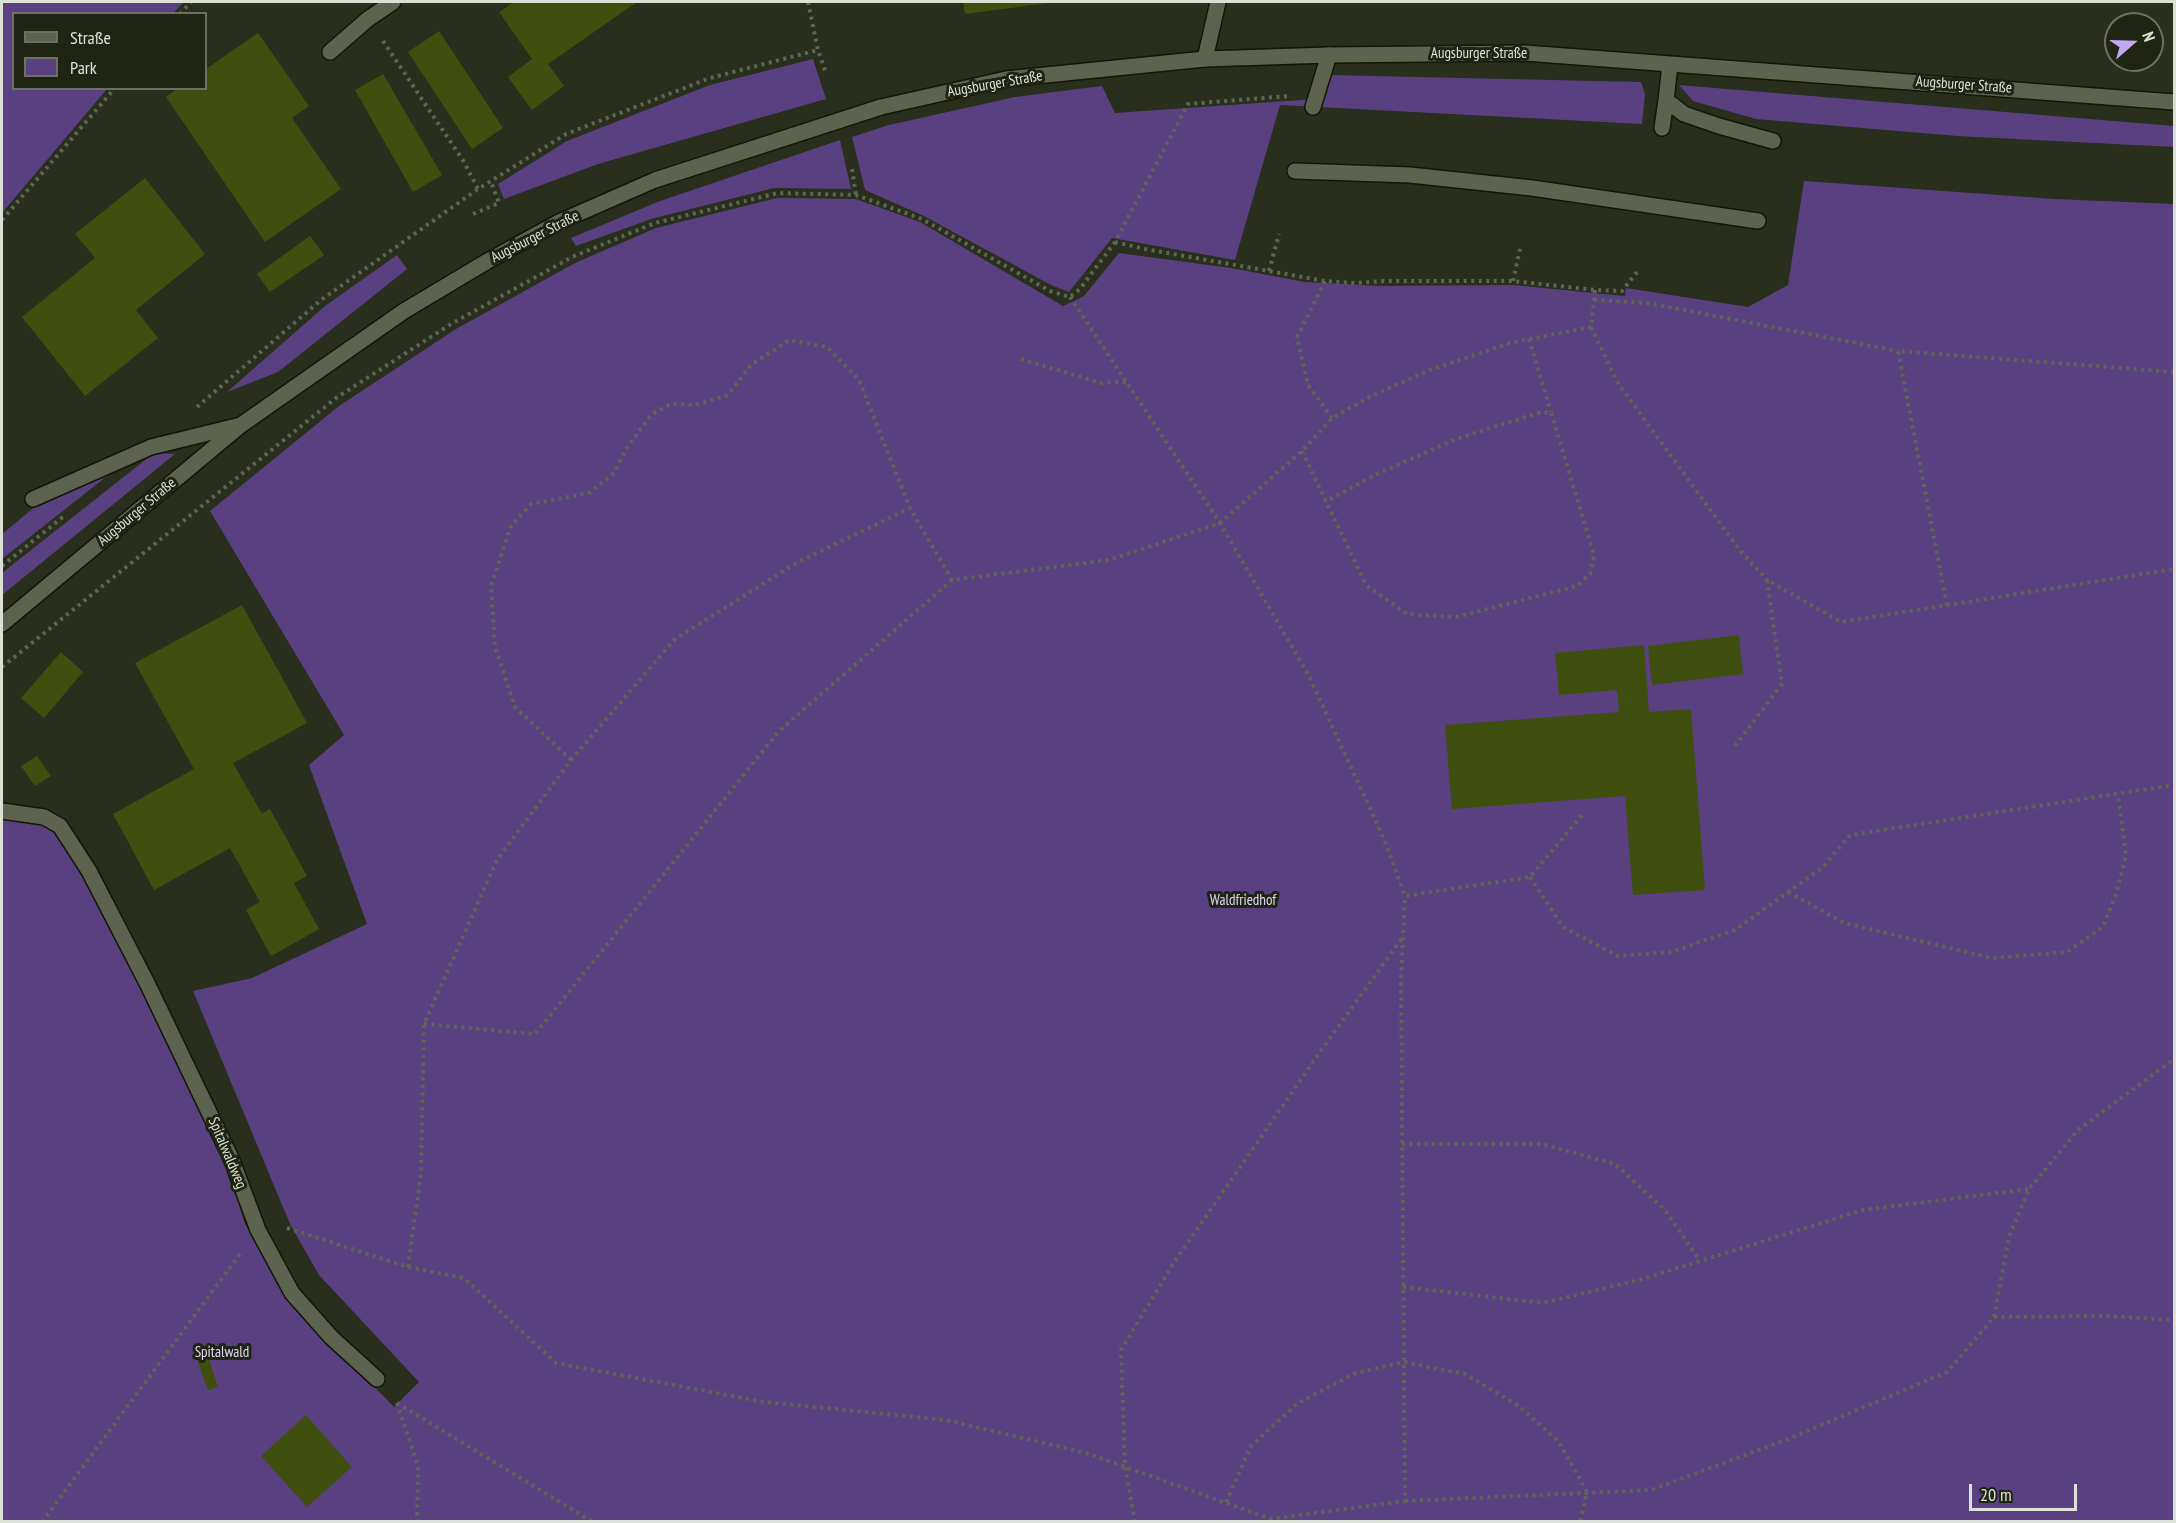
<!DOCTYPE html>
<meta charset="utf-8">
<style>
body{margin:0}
#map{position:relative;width:2176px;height:1523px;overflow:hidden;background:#292f1c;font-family:"PT Sans Narrow",sans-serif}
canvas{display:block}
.frame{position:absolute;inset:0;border:3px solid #dde1d5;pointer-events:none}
.legend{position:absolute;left:12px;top:12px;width:195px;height:78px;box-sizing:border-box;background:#202513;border:2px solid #6c7061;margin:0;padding:8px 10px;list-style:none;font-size:18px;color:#dde1d5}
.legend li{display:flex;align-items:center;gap:12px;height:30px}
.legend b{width:30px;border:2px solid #6c7061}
.north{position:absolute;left:2104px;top:12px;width:60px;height:60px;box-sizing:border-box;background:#202513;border:2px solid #6c7061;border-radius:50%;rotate:70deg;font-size:16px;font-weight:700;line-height:24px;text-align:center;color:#dde1d5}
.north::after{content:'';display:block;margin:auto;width:21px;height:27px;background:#c2a8f2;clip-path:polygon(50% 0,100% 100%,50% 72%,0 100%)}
.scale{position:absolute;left:1969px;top:1484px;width:108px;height:27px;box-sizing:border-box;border:3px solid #dde1d5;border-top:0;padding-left:8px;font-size:18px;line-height:21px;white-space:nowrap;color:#dde1d5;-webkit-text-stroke:4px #202513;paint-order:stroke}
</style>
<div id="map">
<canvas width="2176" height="1523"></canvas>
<div class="frame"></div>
<ul class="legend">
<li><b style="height:8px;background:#5d634f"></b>Straße</li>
<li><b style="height:16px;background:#594080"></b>Park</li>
</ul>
<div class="north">N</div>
<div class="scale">20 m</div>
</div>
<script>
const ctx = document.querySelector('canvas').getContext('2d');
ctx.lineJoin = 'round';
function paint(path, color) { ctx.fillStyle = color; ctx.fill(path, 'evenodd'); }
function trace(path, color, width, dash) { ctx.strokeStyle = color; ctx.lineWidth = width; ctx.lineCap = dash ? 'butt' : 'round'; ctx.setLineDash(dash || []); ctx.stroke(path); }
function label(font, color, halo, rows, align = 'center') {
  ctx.font = font + ' "PT Sans Narrow",sans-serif'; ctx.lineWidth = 6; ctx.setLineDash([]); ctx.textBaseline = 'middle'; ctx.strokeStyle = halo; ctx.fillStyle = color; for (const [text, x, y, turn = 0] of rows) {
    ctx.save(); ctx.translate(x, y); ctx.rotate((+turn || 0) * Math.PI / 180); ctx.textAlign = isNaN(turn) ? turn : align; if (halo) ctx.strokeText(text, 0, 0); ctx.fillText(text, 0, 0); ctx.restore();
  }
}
const green = new Path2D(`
 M 2,2 L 184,2 L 173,13 L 14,14 L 14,88 L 107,89 L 2,213 Z
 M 813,59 L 826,99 L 598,164 L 504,199 L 498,184 L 567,141 L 710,85 Z
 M 1329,75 L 1641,82 L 1645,94 L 1642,124 L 1280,105 L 1235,260 L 1112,238 L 1069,292 L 1051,285 L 924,216 L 865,190 L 852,137 L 889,125 L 1015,97 L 1102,86 L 1115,113 L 1316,99 Z
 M 1679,85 L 2174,126 L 2174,147 L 1957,136 L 1756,119 L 1693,101 Z
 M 840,140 L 851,189 L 774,188 L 651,219 L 576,246 L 571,238 L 660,201 Z
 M 1804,181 L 2055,199 L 2174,204 L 2174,1521 L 2,1522 L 2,819 L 43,825 L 56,832 L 82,872 L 225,1159 L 245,1224 L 288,1297 L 394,1407 L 419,1382 L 319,1275 L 290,1224 L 193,991 L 252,978 L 367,924 L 309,765 L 344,735 L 210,511 L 339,406 L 456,329 L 575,263 L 656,228 L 777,198 L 856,199 L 920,222 L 1063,306 L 1084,296 L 1119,253 L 1231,268 L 1305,282 L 1381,286 L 1513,285 L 1625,296 L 1626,288 L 1748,307 L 1788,285 Z
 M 397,255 L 407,269 L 278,372 L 227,392 L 325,306 Z
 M 154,453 L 175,454 L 2,595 L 2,573 Z
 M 116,469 L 2,559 L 2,534 L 36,506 Z`);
const building = new Path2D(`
 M 514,2 L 637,2 L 548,64 L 564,86 L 532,110 L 508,77 L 532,59 L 499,12 Z
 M 963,2 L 1048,2 L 1048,3 L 965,14 Z
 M 439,31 L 503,128 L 472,149 L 408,52 Z
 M 258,33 L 309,106 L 292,118 L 341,189 L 265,242 L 166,97 L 178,88 L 206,88 L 206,69 Z
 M 383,74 L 442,175 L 413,192 L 355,90 Z
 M 145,178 L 205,254 L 136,310 L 158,338 L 85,396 L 22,317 L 95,258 L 75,234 Z
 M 310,236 L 324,255 L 270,292 L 257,274 Z
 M 242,605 L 307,723 L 233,763 L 262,814 L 270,809 L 307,876 L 294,883 L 319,929 L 271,956 L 246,910 L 260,902 L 230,848 L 154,890 L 113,814 L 194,769 L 135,663 Z
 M 1739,635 L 1743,674 L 1652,685 L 1648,646 Z
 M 1644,645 L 1649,712 L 1691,709 L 1705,890 L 1633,895 L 1625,796 L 1452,809 L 1445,725 L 1619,712 L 1617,690 L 1559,695 L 1555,653 Z
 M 61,652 L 83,672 L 44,718 L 21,698 Z
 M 37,756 L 51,776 L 35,786 L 21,766 Z
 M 206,1350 L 218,1387 L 208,1390 L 195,1354 Z
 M 306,1415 L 352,1467 L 307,1507 L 261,1456 Z`);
const path = new Path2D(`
 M 808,2 L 818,50 L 826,73
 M 180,14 L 191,2
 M 383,41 L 464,162 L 478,189
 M 852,169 L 856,195
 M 473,214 L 499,203 L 491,182
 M 2,220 L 115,88
 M 1115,242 L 1145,249 L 1325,281 L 1356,283 L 1383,281 L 1513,281 L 1595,290 L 1622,291 L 1637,272
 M 1269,271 L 1279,234
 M 1325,281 L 1297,337 L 1308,385 L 1332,418
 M 1513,281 L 1520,249
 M 1595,290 L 1591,327 L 1618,383 L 1738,548 L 1767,580
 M 1070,297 L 1220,523 L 1309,676 L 1384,839 L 1405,896 L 1530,877 L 1582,815
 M 1594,300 L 1647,303 L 1898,351
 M 1529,339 L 1551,412
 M 1021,359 L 1101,383 L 1126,382
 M 197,407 L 321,300 L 478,189 L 566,134 L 710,78 L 818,50
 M 1302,451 L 1366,585 L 1407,614 L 1456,617 L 1577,586 L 1590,574 L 1594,555 L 1551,412 L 1538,413 L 1456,439 L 1377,474 L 1325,502
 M 2,566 L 64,516
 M 1947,605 L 1898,351 L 2174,372
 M 2,667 L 336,398 L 451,324 L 572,257 L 655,223 L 778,193 L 856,195 L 922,219 L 1050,291 L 1070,297 L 1080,289 L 1115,242 L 1188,104 L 1289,96
 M 1735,746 L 1782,684 L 1767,580 L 1841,622 L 2174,569
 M 571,760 L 515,707 L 495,647 L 491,586 L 511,526 L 531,504 L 589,493 L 614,473 L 628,446 L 652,414 L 671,404 L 695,405 L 728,395 L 751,365 L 789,340 L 827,347 L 859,380 L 910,508
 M 1530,877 L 1563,927 L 1618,956 L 1671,952 L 1735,930 L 1823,867 L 1850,835 L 2174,785
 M 1788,892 L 1844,923 L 1992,958 L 2067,952 L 2103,927 L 2116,894 L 2126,856 L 2118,794
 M 424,1024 L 535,1034 L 779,731 L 952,580
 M 1402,1144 L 1542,1144 L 1615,1164 L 1665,1210 L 1700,1261
 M 287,1228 L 408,1267 L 464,1278 L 556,1363 L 764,1402 L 946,1420 L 1086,1453 L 1271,1519 L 1405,1501 L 1401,980 L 1405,896
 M 408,1267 L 421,1173 L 424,1024 L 497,860 L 571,760 L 675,639 L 798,562 L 910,508 L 952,580 L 1109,560 L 1220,523 L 1302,451 L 1332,418 L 1373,395 L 1430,370 L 1510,343 L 1591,327
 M 1403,1287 L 1543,1303 L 1639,1280 L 1863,1210 L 2029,1189
 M 1994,1317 L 2107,1316 L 2174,1320
 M 397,1403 L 593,1522
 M 397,1403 L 418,1466 L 417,1522
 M 1405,1501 L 1651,1490 L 1788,1439 L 1947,1372 L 1994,1317 L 2009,1237 L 2029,1189 L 2078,1130 L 2174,1059
 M 1226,1502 L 1251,1446 L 1298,1403 L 1356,1373 L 1404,1362 L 1465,1374 L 1519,1406 L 1559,1442 L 1587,1492 L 1580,1522
 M 42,1522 L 240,1254
 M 1135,1522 L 1125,1466 L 1121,1350 L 1175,1261 L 1320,1052 L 1402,938`);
const lane = new Path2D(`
 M 1205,59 L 1218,2
 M 1670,65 L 1666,100 L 1684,114 L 1719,126 L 1773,141
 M 1313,107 L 1329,55
 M 1662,128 L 1666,100
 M 1295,171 L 1410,175 L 1532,188 L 1758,221
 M 33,499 L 151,447 L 241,425
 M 2,811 L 44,817 L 60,826 L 89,871 L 147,983 L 231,1158 L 258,1230 L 292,1293 L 331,1337 L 377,1379`);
const street = new Path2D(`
 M 330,52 L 368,19 L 393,2`);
const secondary = new Path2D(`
 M 2,624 L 241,425 L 404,311 L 486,262 L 559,222 L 655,180 L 881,107 L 1006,79 L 1205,59 L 1329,55 L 1525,53 L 2174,102`);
const streetNames = [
 ["Augsburger Straße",1479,54],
 ["Augsburger Straße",995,84,-10],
 ["Augsburger Straße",1964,85,4],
 ["Augsburger Straße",535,237,-27],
 ["Augsburger Straße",137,512,-40],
 ["Spitalwaldweg",227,1153,67]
];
const parkNames = [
 ["Waldfriedhof",1243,901],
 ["Spitalwald",222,1353]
];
paint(green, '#594080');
paint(building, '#404f0f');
trace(lane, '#121706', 18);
trace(street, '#121706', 18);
trace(secondary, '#121706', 18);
trace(path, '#5f6554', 4, [3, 4.5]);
trace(lane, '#5d634f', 15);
trace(street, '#5d634f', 15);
trace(secondary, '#5d634f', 15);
label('15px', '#dde1d5', '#202513', streetNames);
label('15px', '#e0d3fa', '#202513', parkNames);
</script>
